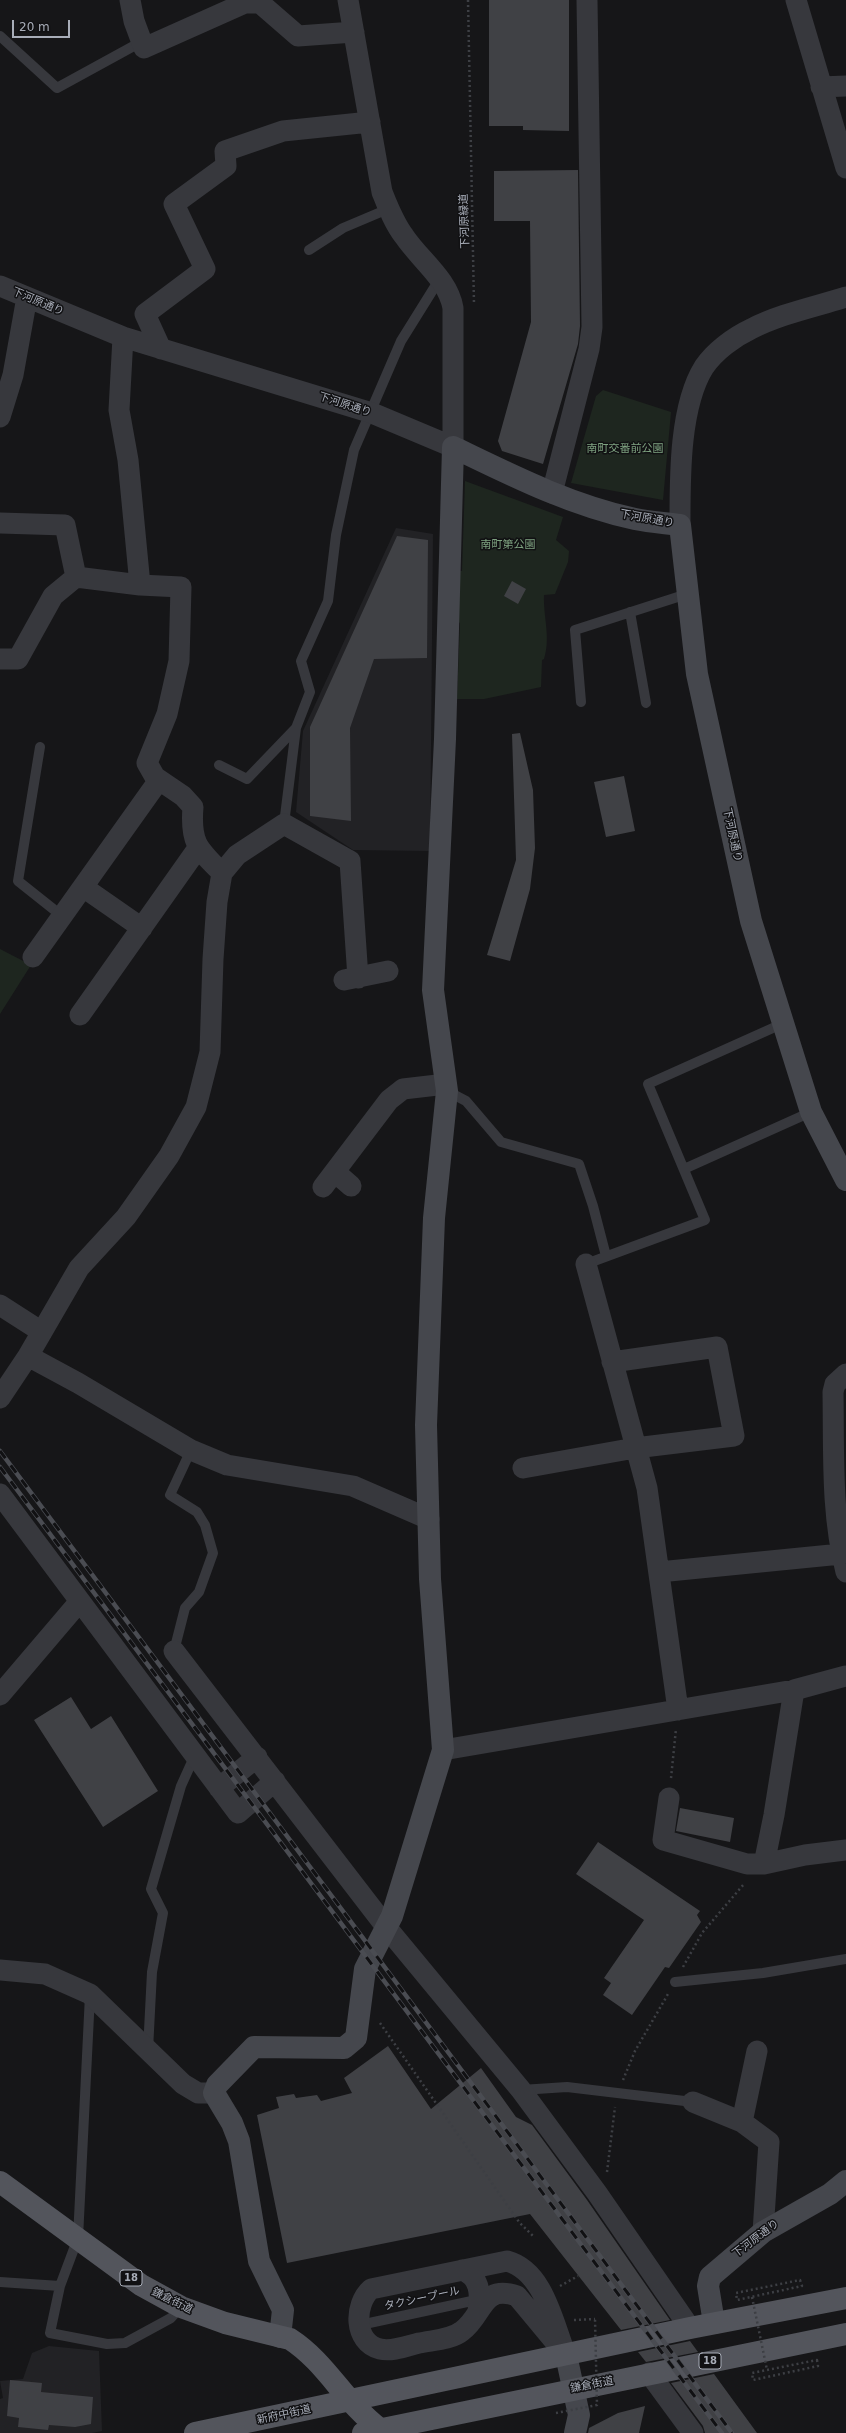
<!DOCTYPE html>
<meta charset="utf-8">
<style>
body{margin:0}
#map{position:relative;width:846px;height:2433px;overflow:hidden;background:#161618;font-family:"DejaVu Sans",sans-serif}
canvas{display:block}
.scale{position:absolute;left:12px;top:20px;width:58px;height:18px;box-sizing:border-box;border:2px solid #a8adb8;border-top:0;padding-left:5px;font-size:12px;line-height:14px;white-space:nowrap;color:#a8adb8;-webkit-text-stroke:3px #111113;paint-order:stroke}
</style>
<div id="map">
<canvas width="846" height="2433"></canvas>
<div class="scale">20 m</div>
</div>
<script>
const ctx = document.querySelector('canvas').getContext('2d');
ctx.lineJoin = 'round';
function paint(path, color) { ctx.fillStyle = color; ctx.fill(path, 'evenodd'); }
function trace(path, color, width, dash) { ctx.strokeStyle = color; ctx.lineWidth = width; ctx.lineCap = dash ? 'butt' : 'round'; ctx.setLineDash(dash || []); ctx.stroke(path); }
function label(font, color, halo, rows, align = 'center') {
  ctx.font = font + ' "DejaVu Sans","Noto Sans JP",sans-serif'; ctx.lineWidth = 3; ctx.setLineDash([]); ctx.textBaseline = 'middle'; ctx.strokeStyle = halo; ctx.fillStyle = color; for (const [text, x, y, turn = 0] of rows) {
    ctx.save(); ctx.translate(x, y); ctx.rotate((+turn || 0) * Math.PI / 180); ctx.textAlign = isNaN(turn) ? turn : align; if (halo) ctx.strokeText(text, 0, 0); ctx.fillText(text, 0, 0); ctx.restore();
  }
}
const built = new Path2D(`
 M 396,528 L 433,534 L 430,851 L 353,850 L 296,812 L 303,731 Z
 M 49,2346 L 99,2351 L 102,2431 L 92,2433 L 0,2433 L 0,2399 L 3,2398 L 0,2381 L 23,2379 L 32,2353 Z`);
const green = new Path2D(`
 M 603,390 L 671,412 L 663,500 L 571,483 L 596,396 Z
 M 465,481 L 563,517 L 556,540 L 569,551 L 568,562 L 555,594 L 544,595 C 543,616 551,637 544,659 L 542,660 L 541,687 L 484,699 L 457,699 L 460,623 L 451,618 L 460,571 L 462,571 Z
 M 0,949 L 31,965 L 0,1014 Z`);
const building = new Path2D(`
 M 489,0 L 569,0 L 569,131 L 523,130 L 523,126 L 489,126 Z
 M 578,170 L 580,326 L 578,344 L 543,464 L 502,451 L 498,441 L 531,322 L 530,221 L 494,221 L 494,171 Z
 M 397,536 L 428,540 L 427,658 L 374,659 L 350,728 L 351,821 L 310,816 L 310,727 Z
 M 512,581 L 526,589 L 518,604 L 504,596 Z
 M 520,733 L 533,790 L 535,848 L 530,889 L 510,961 L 487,955 L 516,860 L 512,734 Z
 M 624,776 L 635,831 L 606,837 L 594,782 Z
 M 71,1697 L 91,1729 L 111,1716 L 158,1791 L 103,1827 L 34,1720 Z
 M 680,1808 L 734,1818 L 730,1842 L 676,1831 Z
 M 598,1842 L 700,1911 L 697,1915 L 701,1922 L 669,1968 L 665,1967 L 632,2015 L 603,1995 L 611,1983 L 604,1978 L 644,1920 L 576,1874 Z
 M 388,2046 L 431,2109 L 481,2068 L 516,2117 L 532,2125 L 587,2200 L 670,2320 L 621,2330 L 530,2214 L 287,2263 L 257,2115 L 279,2108 L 276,2097 L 294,2094 L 296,2098 L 317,2095 L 321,2101 L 352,2093 L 344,2078 Z
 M 690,2341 L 698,2352 L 646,2362 L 638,2352 Z
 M 714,2374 L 757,2433 L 705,2433 L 703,2426 L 671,2383 Z
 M 10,2380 L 42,2383 L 41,2392 L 93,2397 L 91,2424 L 75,2427 L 49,2425 L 48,2430 L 18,2427 L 19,2418 L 7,2416 Z
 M 645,2406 L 639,2433 L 588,2433 L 589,2428 L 618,2413 Z`);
const path = new Path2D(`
 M 468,0 L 474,304
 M 671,1778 L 676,1729
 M 683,1967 L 702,1933 L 744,1884
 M 380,2023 L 519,2222 L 533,2236
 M 623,2080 L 635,2051 L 668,1994
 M 607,2172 L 615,2107
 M 560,2286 L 578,2276
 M 574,2320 L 595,2319`);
const lane = new Path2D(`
 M 0,36 L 57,88 L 141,42
 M 309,250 L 343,228 L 388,209
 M 630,612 L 646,703
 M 581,702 L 575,630 L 687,594
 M 40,747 L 18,881 L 62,916
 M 219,765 L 247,779 L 296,728
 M 284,824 L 296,728 L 310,692 L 301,661 L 328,601 L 336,535 L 354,450 L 401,341 L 439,280
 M 447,1091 L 466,1101 L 501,1142 L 579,1164 L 593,1206 L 606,1256
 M 684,1169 L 811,1112
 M 586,1264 L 705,1220 L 648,1084 L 784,1023
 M 174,1651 L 185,1608 L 199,1592 L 213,1553 L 205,1525 L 197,1512 L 170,1495 L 191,1450
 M 675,1982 L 763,1973 L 846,1959
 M 148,2050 L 152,1972 L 163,1913 L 151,1889 L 181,1786 L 195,1755
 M 521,2090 L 567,2087 L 693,2102
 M 0,2282 L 60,2286 L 50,2333 L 107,2344 L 125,2343 L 171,2318 L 181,2307
 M 60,2286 L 78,2238 L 90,1995
 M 360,2325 L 481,2299`);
const street = new Path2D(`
 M 130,0 L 134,21 L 144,48 L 245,3 L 260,3 L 298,36 L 354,32
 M 796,0 L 846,168
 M 821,87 L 846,86
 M 0,286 L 123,337 L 372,413 L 453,447 L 453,308 C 448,279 420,260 404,236 C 394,223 388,207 382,192 L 348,0
 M 161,349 L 145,314 L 205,269 L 174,204 L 226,166 L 225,151 L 283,131 L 370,122
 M 0,417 L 13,375 L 27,297
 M 552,493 L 589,349 L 592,327 L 587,0
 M 0,523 L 65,525 L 76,577 L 140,585
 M 680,525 C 680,479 679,407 704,367 C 715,351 734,337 751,329 C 780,314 814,307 846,297
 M 0,659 L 18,659 L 53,596 L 76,577
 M 222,873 L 237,855 L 284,824 L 350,861 L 358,978
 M 83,887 L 142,928
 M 33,957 L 159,780
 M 344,980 L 388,971
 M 80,1015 L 198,848
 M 335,1172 L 351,1186
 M 323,1187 L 389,1100 L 403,1089 L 446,1084
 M 586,1264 L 647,1488 L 678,1710
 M 0,1305 L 42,1332
 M 28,1356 L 78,1383 L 191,1450 L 227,1465 L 353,1486 L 429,1519
 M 846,1374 L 835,1384 L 833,1392 C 834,1453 831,1513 846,1572
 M 0,1398 L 28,1356 L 79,1268 L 126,1217 L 169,1156 L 196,1107 L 210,1052 L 213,959 L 217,902 L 222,873 C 198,849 190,843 193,807 L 183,796 L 155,777 L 147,763 L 167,714 L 179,661 L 181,587 L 140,585 L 128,460 L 119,410 L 123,337
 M 523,1468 L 635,1448 L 734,1436 L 717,1347 L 612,1362
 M 0,1494 L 238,1813 L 275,1781
 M 659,1572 L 841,1554
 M 174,1651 L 387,1928 L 521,2090 L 597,2193 L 690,2328
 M 0,1695 L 80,1601
 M 443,1750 L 794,1690 L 846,1676
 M 219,1788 L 257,1757
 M 669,1798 L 663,1840 L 747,1864 L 764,1864 L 805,1855 L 846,1850
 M 764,1864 L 774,1815 L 794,1690
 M 0,1970 L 45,1974 L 90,1994 L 183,2084 L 198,2093 L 214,2093
 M 693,2102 L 742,2122 L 769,2142 L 763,2232
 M 742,2122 L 757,2051
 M 507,2261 C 544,2271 553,2323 566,2355 L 517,2296 C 481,2284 484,2315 462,2331 C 451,2340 433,2340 419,2343 C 407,2346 392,2352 380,2349 C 353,2342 354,2304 371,2289 Z
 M 462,2270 C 480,2277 481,2293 478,2311
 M 649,2373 L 693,2433`);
const secondary = new Path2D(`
 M 714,2323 L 708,2286 L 710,2277 L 763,2232 L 830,2194 L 846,2181
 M 280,2337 L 283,2310 L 259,2261 L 239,2141 L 232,2123 L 214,2093 L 217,2085 L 254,2047 L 344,2048 L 356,2038 L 365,1969 L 392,1916 L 443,1750 L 430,1579 L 426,1425 L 434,1218 L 447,1091 L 433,990 L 445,739 L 453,447 C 511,475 570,505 635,519 C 650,522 665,523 680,525 L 697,674 L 751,921 L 811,1112 L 846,1180
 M 566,2355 L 579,2415 L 575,2433`);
const primary = new Path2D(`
 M 0,2182 L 141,2285 L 181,2307 L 225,2323 L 290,2339 C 327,2363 344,2402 380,2429
 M 195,2433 L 690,2328 L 846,2298
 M 363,2433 L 846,2334`);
const rail = new Path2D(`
 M 0,1451 L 732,2433
 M 0,1467 L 722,2433`);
const pathBridge = new Path2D(`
 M 800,2280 L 802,2286 L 737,2300 L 736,2293 Z
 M 752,2297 L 767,2370
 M 817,2360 L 818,2366 L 753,2380 L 752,2373 Z
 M 556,2413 L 597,2405 L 595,2319`);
const shields = [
 [131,2278,22],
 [710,2361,22]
];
const shieldNames = [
 ["18",131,2278],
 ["18",710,2361]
];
const streetNames = [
 ["下河原緑道",465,221,-92],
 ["下河原通り",38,302,23],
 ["下河原通り",345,405,18],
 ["下河原通り",647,519,10],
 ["下河原通り",732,835,78],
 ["下河原通り",756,2239,-37],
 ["タクシープール",422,2299,-12],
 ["鎌倉街道",172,2301,26],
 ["鎌倉街道",592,2385,-11],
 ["新府中街道",284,2415,-12]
];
const parkNames = [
 ["南町交番前公園",625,449],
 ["南町第公園",508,545]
];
paint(built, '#222225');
paint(green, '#1e261f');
paint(building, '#404145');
trace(path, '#3d3f44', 2.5, [2, 3]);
trace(lane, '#37383d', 10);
trace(street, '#37383d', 21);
trace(secondary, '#45474d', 22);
trace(primary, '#53555c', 22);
trace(rail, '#4a4c52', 4.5);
trace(rail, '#111113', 3, [9]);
trace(pathBridge, '#3d3f44', 2.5, [2, 3]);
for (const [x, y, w] of shields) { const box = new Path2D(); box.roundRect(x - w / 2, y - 8, w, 16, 3); ctx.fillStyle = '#111113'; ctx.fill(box); trace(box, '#a8adb8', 1); }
label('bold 10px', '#a8adb8', null, shieldNames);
label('11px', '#a8adb8', '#111113', streetNames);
label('11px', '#7fa381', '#111113', parkNames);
</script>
